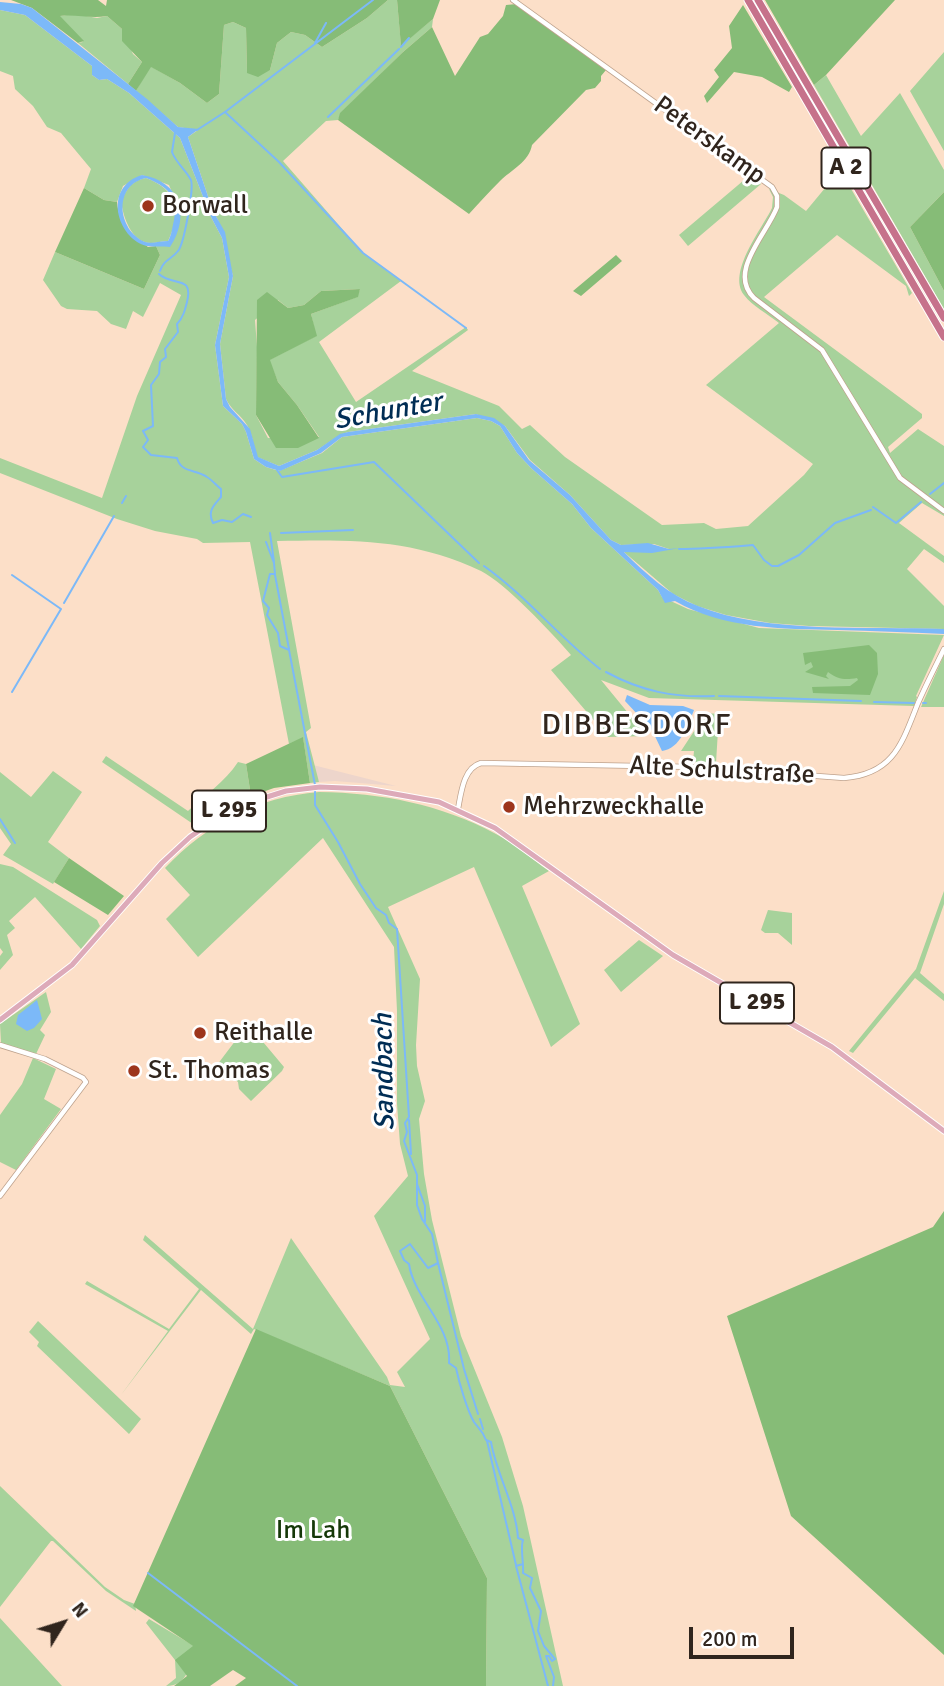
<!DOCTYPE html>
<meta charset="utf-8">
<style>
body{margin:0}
#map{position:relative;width:944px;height:1686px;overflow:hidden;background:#fcdfc8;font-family:Signika,sans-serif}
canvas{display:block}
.north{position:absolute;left:28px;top:1588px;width:70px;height:70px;-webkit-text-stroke:5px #fff;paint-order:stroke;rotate:52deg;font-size:19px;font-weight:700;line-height:28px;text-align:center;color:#30251d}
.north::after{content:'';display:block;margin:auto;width:24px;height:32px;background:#30251d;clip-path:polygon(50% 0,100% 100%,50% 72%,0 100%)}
.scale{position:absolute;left:689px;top:1627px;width:105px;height:32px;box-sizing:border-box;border:4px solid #30251d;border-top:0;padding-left:9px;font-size:21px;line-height:24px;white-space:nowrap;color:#30251d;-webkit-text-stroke:5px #fff;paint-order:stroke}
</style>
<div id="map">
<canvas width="944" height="1686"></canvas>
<div class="north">N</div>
<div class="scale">200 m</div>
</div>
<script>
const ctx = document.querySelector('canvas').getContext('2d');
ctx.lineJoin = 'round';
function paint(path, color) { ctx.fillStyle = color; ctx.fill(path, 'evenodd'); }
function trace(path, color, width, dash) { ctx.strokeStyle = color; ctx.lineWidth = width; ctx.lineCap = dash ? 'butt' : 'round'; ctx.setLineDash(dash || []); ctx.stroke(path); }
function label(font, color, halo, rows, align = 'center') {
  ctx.font = font + ' Signika,sans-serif'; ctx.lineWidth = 6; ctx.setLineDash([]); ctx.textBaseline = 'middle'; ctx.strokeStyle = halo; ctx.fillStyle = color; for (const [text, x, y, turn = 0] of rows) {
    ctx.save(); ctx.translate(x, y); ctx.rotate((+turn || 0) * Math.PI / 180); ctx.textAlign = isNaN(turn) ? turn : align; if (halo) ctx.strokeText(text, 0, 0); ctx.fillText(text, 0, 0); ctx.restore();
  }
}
const industrial = new Path2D(`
 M 313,765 L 396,786 L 335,781 L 319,782 Z`);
const green = new Path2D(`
 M 388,0 L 397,0 L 401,45 L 433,19 L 432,27 L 403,52 L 341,113 L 338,120 L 326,121 L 283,161 L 364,254 L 401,281 L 319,342 L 356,402 L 466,327 L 468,330 L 412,371 L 499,406 L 522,429 L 530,425 L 565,457 L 662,525 L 704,523 L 716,529 L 748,526 L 804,475 L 813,464 L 706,385 L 779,323 C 768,314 752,306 744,295 C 727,272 762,229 772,208 L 773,197 L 769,189 L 784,195 L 806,211 L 840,170 L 912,293 L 909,296 L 906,286 L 837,235 L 764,297 L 922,414 L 922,418 L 888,447 L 890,453 L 918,429 L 944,446 L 944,516 L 922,503 L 899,523 L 944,556 L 944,563 L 924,549 L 907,569 L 944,606 L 944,629 L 809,626 L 770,623 L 726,615 L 697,606 L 673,594 L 624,552 L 669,549 L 654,544 L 621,545 L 611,540 L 570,495 L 530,460 L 505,426 L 476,414 L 348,432 L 340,435 L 317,450 L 279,466 L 257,457 C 253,446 253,435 247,425 C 241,415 231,410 226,399 L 220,344 L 233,276 L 218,220 L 213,211 L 188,137 L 198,130 L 178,127 L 136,91 L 150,66 L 180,83 L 207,103 L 219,94 L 224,25 L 233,22 L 246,28 L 247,73 L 270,70 L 277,43 L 291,32 L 305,35 L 322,47 L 367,18 ZM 360,289 L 357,297 L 311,314 L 316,336 L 269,360 L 278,382 L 297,405 L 319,437 L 268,438 L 256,415 L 257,347 L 255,320 L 278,300 L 288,308 L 304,305 L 321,291 Z
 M 0,10 L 25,15 L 92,66 L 92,75 L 99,80 L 107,79 L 129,93 L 180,138 L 211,217 L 222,238 L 229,277 L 215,345 L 223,406 L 242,424 L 246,432 L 254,459 L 266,467 L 279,471 L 322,453 L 342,437 L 477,418 L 491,421 L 500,426 L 517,453 L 531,468 L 572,504 L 591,528 L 658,590 L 662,597 L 688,609 L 759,628 L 944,635 L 916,696 L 917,697 L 914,706 L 649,698 L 601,680 L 647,736 L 608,737 L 551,670 L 571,655 C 552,633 505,583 481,571 C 411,538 352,540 277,541 L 311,728 L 306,732 L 319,782 L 310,783 L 303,738 L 289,744 L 250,542 L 203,543 L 197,539 L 155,531 L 117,519 L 0,473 L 0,458 L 102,498 L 137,396 L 181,295 L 160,283 L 143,317 L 133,311 L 126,329 L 111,324 L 97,311 L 67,309 L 61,306 L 43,280 L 55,252 L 144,289 L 160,255 L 156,246 L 170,246 L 180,212 L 169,185 L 142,175 L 123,186 L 117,202 L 104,200 L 84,188 L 91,169 L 61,133 L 47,127 L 33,106 L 15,89 L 13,76 L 0,71 Z
 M 75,14 L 97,18 L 107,16 L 122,29 L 133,54 L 142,62 L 128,84 L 78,43 L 83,42 L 59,16 Z
 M 944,52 L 944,151 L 910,91 Z
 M 826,75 L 861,136 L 900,93 L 944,170 L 944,192 L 910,227 L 944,291 L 944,309 L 814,85 Z
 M 750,175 L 761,184 L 688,246 L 679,235 Z
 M 146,178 C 178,190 182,212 168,241 C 162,241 157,243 151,243 C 131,243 123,216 121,201 C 128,188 131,181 146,178 Z
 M 944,655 L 944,707 L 921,707 Z
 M 706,713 L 719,714 L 716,763 L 693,762 L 694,751 L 681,751 Z
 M 106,756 L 188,811 C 205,795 225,782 238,762 L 246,764 L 251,796 L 196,826 L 102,762 Z
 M 53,771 L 82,792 L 48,842 L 69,858 L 53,884 L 3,855 L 11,844 L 0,828 L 0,772 L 31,797 Z
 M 319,792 C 382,793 440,804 496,834 C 515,844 532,859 549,871 L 522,886 L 580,1024 L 551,1047 L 474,867 L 388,907 L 420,979 L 416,1045 L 417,1066 L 425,1101 L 419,1119 L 424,1174 L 432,1220 L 461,1336 L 502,1437 L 523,1506 L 563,1686 L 486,1686 L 487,1578 L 390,1386 L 254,1329 L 251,1334 L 201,1290 L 121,1395 L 168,1331 L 85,1284 L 87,1281 L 169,1329 L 199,1289 L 143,1240 L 145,1235 L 253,1329 L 291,1238 L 387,1377 L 390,1385 L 405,1387 L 397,1372 L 430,1339 L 374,1216 L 408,1176 L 400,1144 L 397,1104 L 397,1011 L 394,947 L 323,838 L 198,957 L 166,919 L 190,895 L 165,868 C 207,824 257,797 319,792 Z
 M 0,864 L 13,867 L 97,920 L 100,926 L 81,949 L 35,897 L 9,921 L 15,928 L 7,935 L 13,955 L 0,970 L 0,956 L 3,952 L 0,948 Z
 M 944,891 L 944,904 L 920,973 L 944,994 L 944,1001 L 915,978 L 853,1053 L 849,1051 L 916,969 Z
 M 768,910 L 792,913 L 792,945 L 778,933 L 765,933 L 761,930 Z
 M 639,940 L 663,956 L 621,992 L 604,970 Z
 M 46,992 L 51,1012 L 40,1030 L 45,1035 L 36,1054 L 1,1043 L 0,1024 Z
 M 248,1024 L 284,1067 L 282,1071 L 251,1101 L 239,1089 L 238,1082 L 217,1065 Z
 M 33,1058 L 56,1069 L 44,1099 L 61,1109 L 16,1170 L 0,1162 L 0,1115 L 22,1084 Z
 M 38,1321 L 141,1419 L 129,1434 L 37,1346 L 39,1342 L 29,1332 Z
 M 0,1486 L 105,1587 L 124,1600 L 135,1604 L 136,1611 L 106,1591 L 53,1541 L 51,1541 L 0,1607 Z
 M 0,1618 L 62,1686 L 0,1686 Z
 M 149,1619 L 194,1646 C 190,1664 189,1686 166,1686 L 176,1678 L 175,1660 L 146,1623 Z`);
const forest = new Path2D(`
 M 11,0 L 98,0 L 106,6 L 107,0 L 388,0 L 367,18 L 322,47 L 305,35 L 291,32 L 277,43 L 270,70 L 258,77 L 247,73 L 246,28 L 233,22 L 224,25 L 219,94 L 207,103 L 180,83 L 151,67 L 136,91 L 128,84 L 142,62 L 122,41 L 122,29 L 107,16 C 91,19 76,14 60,16 L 84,41 L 78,43 L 32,8 Z
 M 397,0 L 440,0 L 433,19 L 401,46 Z
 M 765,0 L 895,0 L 826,75 L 814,85 Z
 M 517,4 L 606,70 L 601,76 L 601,81 L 595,88 L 586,90 L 532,145 C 529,162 511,170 500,181 C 489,192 479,203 469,214 L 338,120 L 340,113 L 403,52 L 432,27 L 455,76 L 480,37 L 488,34 L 503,16 L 506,5 Z
 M 743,5 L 792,87 L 789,92 L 762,77 L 734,72 L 707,103 L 704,96 L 719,77 L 714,70 L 732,48 L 729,26 Z
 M 84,188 L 104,200 L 117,202 C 119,225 131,233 148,247 L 156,246 L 160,255 L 144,289 L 55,252 Z
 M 944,192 L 944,291 L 910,227 Z
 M 616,255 L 622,261 L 581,296 L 573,291 Z
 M 360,289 L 358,297 L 311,314 L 317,336 L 270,360 L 278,382 L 297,405 L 319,438 L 298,448 L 276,448 L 256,415 L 257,300 L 267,292 L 288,308 L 304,305 L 321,291 Z
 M 869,645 L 877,653 L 878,674 L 870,695 L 813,693 L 812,687 L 850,686 L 858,680 L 857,678 C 846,680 838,680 828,672 L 826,676 L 829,679 L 805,672 L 813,667 L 811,662 L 805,665 L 803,653 Z
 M 303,737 L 310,783 L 274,788 L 251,796 L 246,764 Z
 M 69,858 L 124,896 L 108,915 L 54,882 Z
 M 944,1211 L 944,1655 L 791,1516 L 727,1316 L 933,1227 Z
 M 256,1329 L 390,1386 L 487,1578 L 486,1686 L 235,1686 L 246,1678 L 233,1670 L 210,1686 L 174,1686 L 187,1676 L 175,1660 L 193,1646 L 133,1606 Z`);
const water = new Path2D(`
 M 0,2 L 21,4 L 32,8 L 147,99 L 178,127 L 199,129 L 188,137 L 213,211 L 225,232 L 233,276 L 220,344 L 226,399 L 230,407 L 250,429 L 258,457 L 279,466 L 317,450 L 340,434 L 348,432 L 476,414 L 494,418 L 505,426 L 529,460 L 570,495 L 611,540 L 621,545 L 648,543 L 669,549 L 680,548 L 652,553 L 624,552 C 646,574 669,595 698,606 C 767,634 869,626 944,629 L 944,634 C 908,632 872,631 837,630 C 782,629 724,629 675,601 L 665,603 L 658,590 L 591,528 L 572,504 L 531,468 L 517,453 L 500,426 L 491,421 L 477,418 L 342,437 L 321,453 L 280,471 L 266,467 L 254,459 L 246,432 L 242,424 L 223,406 L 215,345 L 229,277 L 222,238 L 211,217 L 180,138 L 129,93 L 107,79 L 99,80 L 92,75 L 92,66 L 25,15 L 0,10 Z
 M 142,175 C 180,181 191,216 170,247 C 163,246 154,247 147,246 C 117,239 102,187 142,175 ZM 146,178 C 167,186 179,197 174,220 C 172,228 172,234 168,241 C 160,241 152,244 145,242 C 117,230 113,185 146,178 Z
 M 627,695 L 650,705 L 683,706 L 694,710 C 688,725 680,749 662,751 L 652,730 L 625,701 Z
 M 37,1000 L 42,1019 L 34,1028 L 27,1031 L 16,1024 L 18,1015 Z`);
const stream = new Path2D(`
 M 315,43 L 326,23
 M 401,47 L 409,38
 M 225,112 L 279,162 L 363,253 L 466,328
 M 328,117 L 399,49
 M 197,130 L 225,112 L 373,0
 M 160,271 C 164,259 171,260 178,251 C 184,244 194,189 191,180 C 186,170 176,163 172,152 L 175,133
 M 159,274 C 172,287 194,274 187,302 C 185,310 183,318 177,324 L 178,332 L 165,349 L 166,357 L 160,362 L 159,374 L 151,385 L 153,426 L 143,431 L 148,440 L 143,447 L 151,455 L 177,458 C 181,473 195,469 207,477 C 212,480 216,485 221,489 L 221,497 C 214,505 207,511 213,523 L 222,520 L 232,522 L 243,514 L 251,517
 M 277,470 L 282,477 L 374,462 L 479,563
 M 930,494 L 944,483
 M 122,503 L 126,496
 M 873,507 L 896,523 L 921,502
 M 270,533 L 274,562
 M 281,533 L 353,530
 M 266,542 L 274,563 L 275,574 L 270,574 L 263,601 L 269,608 L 267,615 L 278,633 L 280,646 L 289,650 L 315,785
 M 679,549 C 704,549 728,547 753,545 L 764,560 L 772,566 L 778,566 L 799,555 L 835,523 L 871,510
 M 484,566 C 526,596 559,637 600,669
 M 12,575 L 61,609 L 12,692
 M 275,575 L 289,649
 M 64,603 L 114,516
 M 606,672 C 641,691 674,698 714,696
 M 719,696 L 861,701
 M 874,702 L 914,703
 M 923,703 L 926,703
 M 315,790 L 315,805 L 338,842 L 360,884 L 376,908 L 386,915 L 389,923 L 397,929 L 409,1117 L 405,1123 L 407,1132 L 404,1141 L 417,1175 L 417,1205 L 422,1219 L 432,1234 L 438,1263 L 428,1268 L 410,1244 L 400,1251 L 404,1260 L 409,1264 C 414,1299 452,1325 449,1363 L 456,1368 C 459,1382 467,1410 474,1422 C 479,1429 483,1431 486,1440 L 491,1442 C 496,1473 516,1506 518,1538 L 523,1540 C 520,1548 524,1563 523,1573 L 532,1578 L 530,1588 L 541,1611 L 538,1631 L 544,1646 L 555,1659 L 552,1661 L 549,1656 L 546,1656 L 554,1677 L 553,1686
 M 0,819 L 15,843
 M 409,1120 L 411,1154
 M 417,1184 L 425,1206 L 425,1222
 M 438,1263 L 464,1369 L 478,1414
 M 480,1419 L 483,1429
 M 487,1441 L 516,1565
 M 523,1564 L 516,1566 L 548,1686
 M 148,1573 L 297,1686`);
const secondary = new Path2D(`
 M 513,0 L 772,187 L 777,196 L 777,207 C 767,234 727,272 754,298 L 822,350 L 900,478 L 944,511
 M 458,809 C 461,794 463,768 481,763 L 696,767 L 844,778 C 894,774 902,743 918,703 C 926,685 935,667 944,649
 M 0,1045 L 45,1059 L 83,1078 L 86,1082 L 0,1196`);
const primary = new Path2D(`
 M 0,1020 L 72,965 L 162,863 L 190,837 L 222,815 L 251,802 L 286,791 L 320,787 L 367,789 L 439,802 L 495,828 L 673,955 L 832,1047 L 944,1131`);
const highway = new Path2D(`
 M 748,0 L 944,337
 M 758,0 L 944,318`);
const markers = [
 [148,206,7,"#9d351c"],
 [509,807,7,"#9d351c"],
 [200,1033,7,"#9d351c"],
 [134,1071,7,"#9d351c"]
];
const shields = [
 [846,168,49],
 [229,811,74],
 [757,1003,74]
];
const shieldNames = [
 ["A 2",846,168],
 ["L 295",229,811],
 ["L 295",757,1003]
];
const streetNames = [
 ["Peterskamp",709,141,36],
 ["Alte Schulstraße",722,771,3]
];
const poiNames = [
 ["Borwall",162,206],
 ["Mehrzweckhalle",523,807],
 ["Reithalle",214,1033],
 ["St. Thomas",148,1071]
];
const parkNames = [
 ["Im Lah",313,1531]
];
const waterNames = [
 ["Schunter",388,412,-10],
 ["Sandbach",385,1072,-91]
];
const quarterNames = [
 ["DIBBESDORF",637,726]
];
paint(industrial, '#edd5cb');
paint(green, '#a7d29b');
paint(forest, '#86bc77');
paint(water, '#7cb9f8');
trace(stream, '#7cb9f8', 2);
trace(secondary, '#bea28d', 6);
trace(primary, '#fff', 7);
trace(highway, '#fff', 9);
trace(secondary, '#fff', 4.5);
trace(primary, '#ddaab9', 5);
trace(highway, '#c6728b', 7);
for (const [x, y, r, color] of markers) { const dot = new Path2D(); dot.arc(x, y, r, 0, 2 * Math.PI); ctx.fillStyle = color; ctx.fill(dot); trace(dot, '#fff', 2.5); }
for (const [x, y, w] of shields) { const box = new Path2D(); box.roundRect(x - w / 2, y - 20.5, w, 41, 5); ctx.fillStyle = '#fff'; ctx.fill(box); trace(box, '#30251d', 2); }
label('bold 24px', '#30251d', null, shieldNames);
label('26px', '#30251d', '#fff', streetNames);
label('26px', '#30251d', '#fff', poiNames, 'left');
label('26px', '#153808', '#fff', parkNames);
label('italic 28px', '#002d54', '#fff', waterNames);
ctx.letterSpacing = '2px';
label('30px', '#30251d', '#fff', quarterNames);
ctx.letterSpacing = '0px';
</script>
